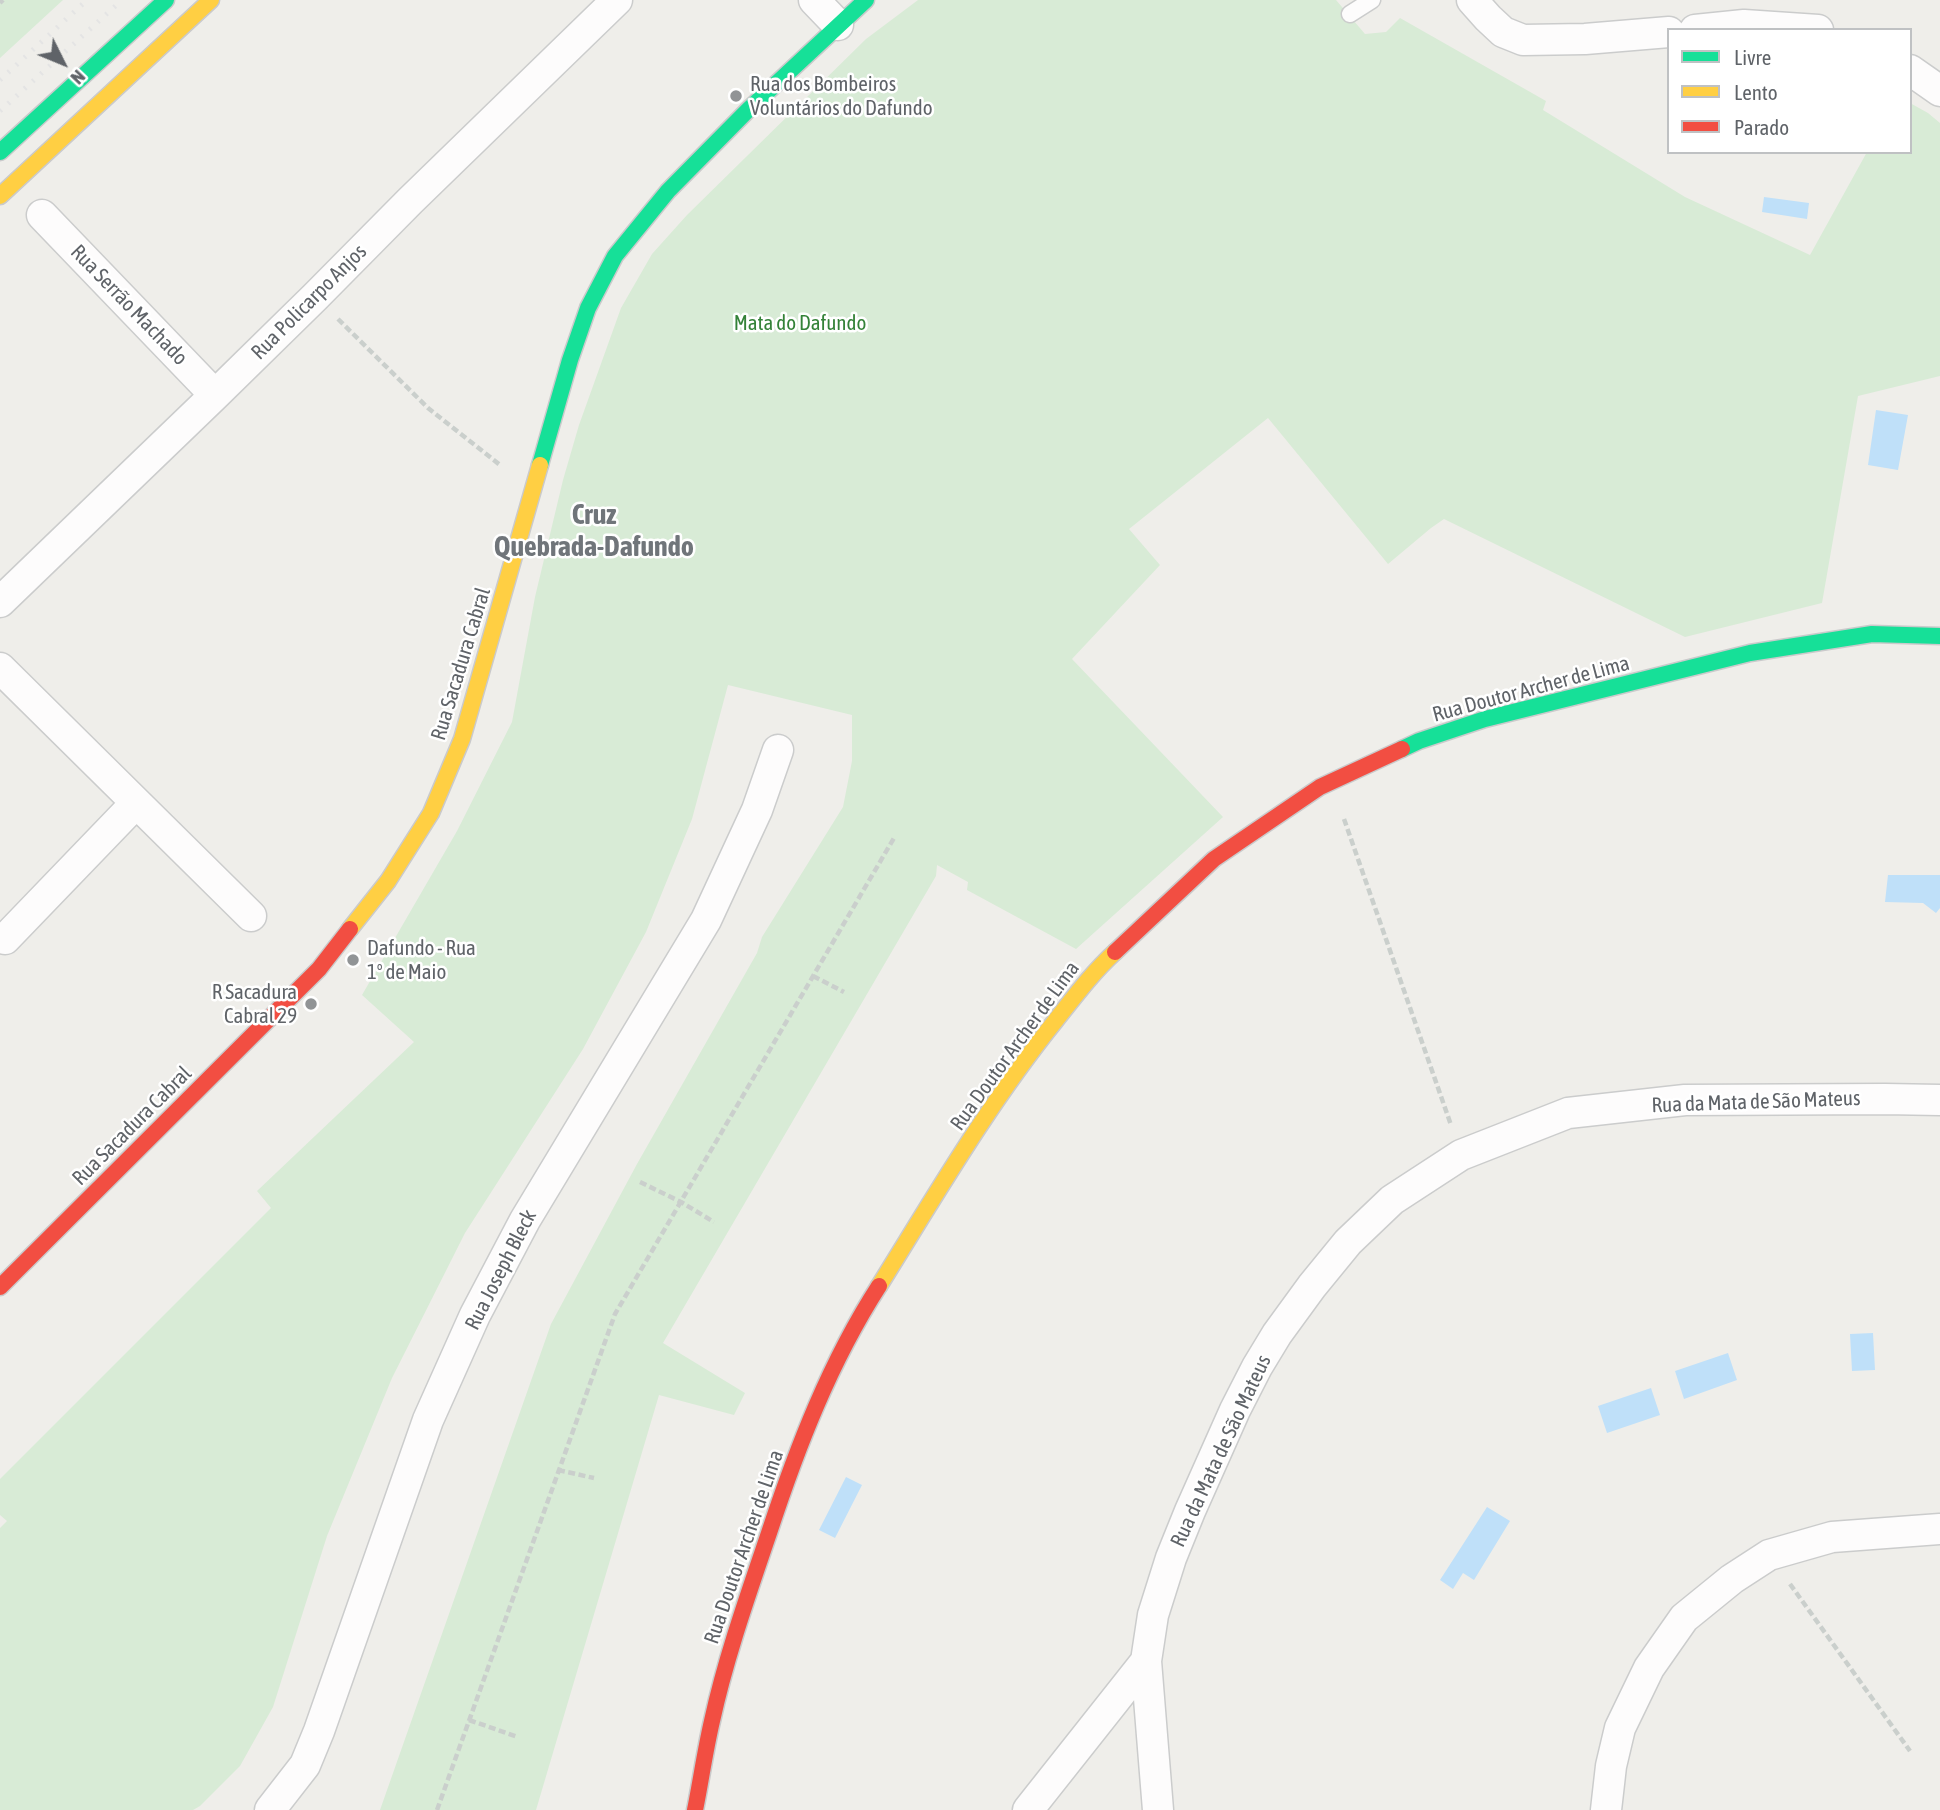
<!DOCTYPE html>
<meta charset="utf-8">
<style>
body{margin:0}
#map{position:relative;width:1940px;height:1810px;overflow:hidden;background:#efeeea;font-family:"Asap Condensed",sans-serif}
canvas{display:block}
.legend{position:absolute;left:1667px;top:28px;width:245px;height:126px;box-sizing:border-box;background:#fff;border:2px solid #bfc1c3;margin:0;padding:9px 12px;list-style:none;font-size:21px;color:#5f6368}
.legend li{display:flex;align-items:center;gap:14px;height:35px}
.legend b{width:35px;border:2px solid #bfc1c3}
.north{position:absolute;left:28px;top:28px;width:70px;height:70px;-webkit-text-stroke:5px #fff;paint-order:stroke;rotate:133deg;font-size:19px;font-weight:700;line-height:28px;text-align:center;color:#5f6368}
.north::after{content:'';display:block;margin:auto;width:24px;height:32px;background:#5f6368;clip-path:polygon(50% 0,100% 100%,50% 72%,0 100%)}
</style>
<div id="map">
<canvas width="1940" height="1810"></canvas>
<ul class="legend">
<li><b style="height:9px;background:#16e098"></b>Livre</li>
<li><b style="height:9px;background:#ffcf43"></b>Lento</li>
<li><b style="height:9px;background:#f24e42"></b>Parado</li>
</ul>
<div class="north">N</div>
</div>
<script>
const ctx = document.querySelector('canvas').getContext('2d');
ctx.lineJoin = 'round';
function paint(path, color) { ctx.fillStyle = color; ctx.fill(path, 'evenodd'); }
function trace(path, color, width, dash) { ctx.strokeStyle = color; ctx.lineWidth = width; ctx.lineCap = dash ? 'butt' : 'round'; ctx.setLineDash(dash || []); ctx.stroke(path); }
function label(font, color, halo, rows, align = 'center') {
  ctx.font = font + ' "Asap Condensed",sans-serif'; ctx.lineWidth = 5; ctx.setLineDash([]); ctx.textBaseline = 'middle'; ctx.strokeStyle = halo; ctx.fillStyle = color; for (const [text, x, y, turn = 0] of rows) {
    ctx.save(); ctx.translate(x, y); ctx.rotate((+turn || 0) * Math.PI / 180); ctx.textAlign = isNaN(turn) ? turn : align; if (halo) ctx.strokeText(text, 0, 0); ctx.fillText(text, 0, 0); ctx.restore();
  }
}
const green = new Path2D(`
 M 0,0 L 63,0 L 0,58 Z
 M 918,0 L 1336,0 L 1365,34 L 1386,32 L 1400,18 L 1546,101 L 1543,110 L 1685,197 L 1810,255 L 1867,152 L 1910,152 L 1910,103 L 1928,113 L 1940,123 L 1940,376 L 1858,396 L 1822,603 L 1685,637 L 1444,519 L 1431,528 L 1388,564 L 1268,418 L 1129,529 L 1160,565 L 1072,659 L 1223,817 L 1076,949 L 967,890 L 968,882 L 937,865 L 936,876 L 663,1343 L 745,1393 L 734,1415 L 659,1395 L 536,1810 L 380,1810 L 551,1324 L 637,1164 L 757,953 L 762,937 L 843,807 L 852,761 L 852,715 L 728,685 L 692,819 L 646,932 L 583,1049 L 465,1233 L 392,1378 L 327,1536 L 273,1707 L 240,1766 L 200,1806 L 193,1810 L 0,1810 L 0,1528 L 7,1521 L 0,1515 L 0,1479 L 271,1208 L 257,1191 L 414,1042 L 362,995 L 457,831 L 512,722 L 535,597 L 563,480 L 579,425 L 621,308 L 652,254 L 687,215 L 866,39 Z`);
const water = new Path2D(`
 M 1764,197 L 1809,203 L 1807,219 L 1762,212 Z
 M 1876,410 L 1908,415 L 1898,470 L 1868,465 Z
 M 1888,875 L 1940,875 L 1940,908 L 1936,913 L 1923,903 L 1885,902 Z
 M 1873,1333 L 1875,1370 L 1852,1371 L 1850,1334 Z
 M 1728,1353 L 1737,1380 L 1684,1399 L 1675,1371 Z
 M 1651,1388 L 1660,1415 L 1607,1433 L 1598,1406 Z
 M 846,1477 L 862,1485 L 835,1538 L 819,1530 Z
 M 1487,1507 L 1510,1521 L 1474,1580 L 1463,1573 L 1453,1589 L 1440,1580 Z`);
const path = new Path2D(`
 M 0,3 L 3,0
 M 338,319 L 428,408 L 500,465
 M 1344,819 L 1451,1125
 M 813,976 L 844,992
 M 640,1182 L 681,1202 L 714,1222
 M 558,1470 L 594,1478
 M 1790,1584 L 1910,1751
 M 469,1720 L 518,1737
 M 437,1810 L 615,1314 L 894,838`);
const lane = new Path2D(`
 M 1350,14 L 1372,0`);
const street = new Path2D(`
 M 814,0 L 838,25
 M 1472,0 L 1488,18 L 1503,32 L 1523,40 L 1585,39 L 1669,32
 M 1695,30 L 1744,25 L 1818,30
 M 1910,70 L 1940,91
 M 42,215 L 215,395
 M 0,602 L 215,395 L 315,297 L 410,201 L 617,0
 M 0,668 L 251,916
 M 5,939 L 136,803
 M 1146,1661 L 1158,1810
 M 270,1810 L 305,1765 L 319,1731 L 428,1420 L 475,1315 L 525,1220 L 706,920 L 757,810 L 778,750
 M 1028,1810 L 1146,1661 L 1153,1615 L 1171,1558 L 1190,1511 L 1235,1410 L 1257,1367 L 1277,1334 L 1312,1286 L 1348,1242 L 1392,1200 L 1461,1155 L 1568,1113 L 1685,1100 L 1885,1099 L 1940,1100
 M 1606,1810 L 1611,1766 L 1620,1728 L 1649,1668 L 1684,1618 L 1732,1579 L 1769,1555 L 1832,1537 L 1940,1529`);
const fast = new Path2D(`
 M 0,152 L 166,0
 M 540,465 L 570,360 L 588,308 L 615,256 L 668,191 L 748,110 L 866,0
 M 1402,749 L 1419,741 L 1485,719 L 1750,653 L 1872,634 L 1940,636`);
const slow = new Path2D(`
 M 0,196 L 211,0
 M 350,929 L 388,881 L 431,813 L 462,739 L 540,465
 M 879,1286 C 935,1196 989,1103 1056,1020 C 1075,996 1093,972 1115,952`);
const jam = new Path2D(`
 M 1115,952 L 1214,859 L 1320,787 L 1402,749
 M 0,1287 L 319,969 L 350,929
 M 695,1810 C 701,1780 705,1751 712,1721 C 726,1657 748,1595 769,1533 C 797,1448 830,1362 879,1286`);
const rail = new Path2D(`
 M 0,80 L 87,0
 M 0,111 L 122,0`);
const markers = [
 [736,96,7,"#919496"],
 [353,960,7,"#919496"],
 [311,1004,7,"#919496"]
];
const poiNames = [
 ["Rua dos Bombeiros",750,84],
 ["Voluntários do Dafundo",750,108],
 ["Dafundo - Rua",367,948],
 ["1º de Maio",367,972],
 ["R Sacadura",297,992,"right"],
 ["Cabral 29",297,1016,"right"]
];
const streetNames = [
 ["Rua Policarpo Anjos",309,302,-45],
 ["Rua Serrão Machado",129,305,46],
 ["Rua Sacadura Cabral",461,664,-73],
 ["Rua Doutor Archer de Lima",1531,689,-15],
 ["Rua Doutor Archer de Lima",1015,1046,-54],
 ["Rua da Mata de São Mateus",1756,1102,-2],
 ["Rua Sacadura Cabral",132,1126,-45],
 ["Rua Joseph Bleck",501,1270,-63],
 ["Rua da Mata de São Mateus",1221,1451,-65],
 ["Rua Doutor Archer de Lima",744,1547,-71]
];
const parkNames = [
 ["Mata do Dafundo",800,323]
];
const districtNames = [
 ["Cruz",594,515],
 ["Quebrada-Dafundo",594,547]
];
paint(green, '#d8ebd6');
paint(water, '#bfe0f9');
trace(lane, '#cbcccc', 19);
trace(street, '#cbcccc', 33);
trace(fast, '#cacacb', 19);
trace(slow, '#cacacb', 19);
trace(jam, '#cacacb', 19);
trace(path, '#cacfcc', 4.5, [7, 3.5]);
trace(lane, '#fdfcfc', 16);
trace(street, '#fdfcfc', 30);
trace(fast, '#16e098', 16);
trace(slow, '#ffcf43', 16);
trace(jam, '#f24e42', 16);
trace(rail, '#e4e4e4', 5, [2, 9]);
for (const [x, y, r, color] of markers) { const dot = new Path2D(); dot.arc(x, y, r, 0, 2 * Math.PI); ctx.fillStyle = color; ctx.fill(dot); trace(dot, '#fff', 2.5); }
label('21px', '#5f6368', '#fff', poiNames, 'left');
label('21px', '#5f6368', '#fff', streetNames);
label('21px', '#348238', '#fff', parkNames);
label('bold 28px', '#70757a', '#fff', districtNames);
</script>
